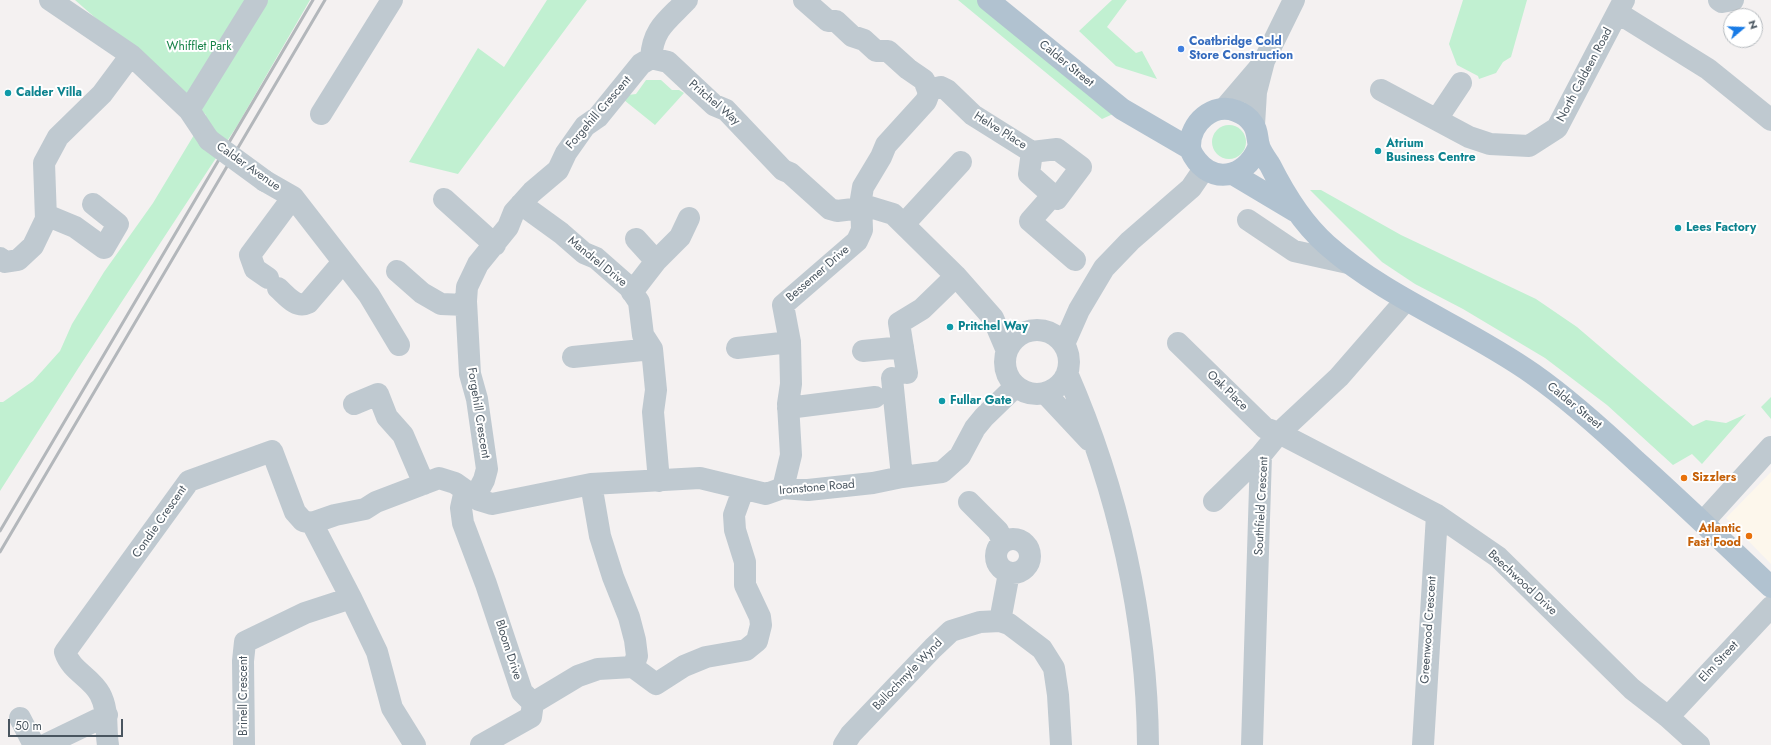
<!DOCTYPE html>
<style>
body{margin:0}
#map{position:relative;width:1771px;height:745px;overflow:hidden;background:#f4f1f1;font-family:Jost,sans-serif}
canvas{display:block}
.north{position:absolute;left:1723px;top:8px;width:40px;height:40px;box-sizing:border-box;background:#fff;border:1px solid #b6bbbf;border-radius:50%;rotate:71deg;font-size:11px;font-weight:700;line-height:16px;text-align:center;color:#49555f}
.north::after{content:'';display:block;margin:auto;width:14px;height:18px;background:#187be6;clip-path:polygon(50% 0,100% 100%,50% 72%,0 100%)}
.scale{position:absolute;left:8px;top:719px;width:115px;height:18px;box-sizing:border-box;border:2px solid #49555f;border-top:0;padding-left:5px;font-size:12px;line-height:14px;white-space:nowrap;color:#49555f;-webkit-text-stroke:3px #fff;paint-order:stroke}
</style>
<div id="map">
<canvas width="1771" height="745"></canvas>
<div class="north">N</div>
<div class="scale">50 m</div>
</div>
<script>
const ctx = document.querySelector('canvas').getContext('2d');
ctx.lineJoin = 'round';
function paint(path, color) { ctx.fillStyle = color; ctx.fill(path, 'evenodd'); }
function trace(path, color, width, dash) { ctx.strokeStyle = color; ctx.lineWidth = width; ctx.lineCap = dash ? 'butt' : 'round'; ctx.setLineDash(dash || []); ctx.stroke(path); }
function label(font, color, halo, rows, align = 'center') {
  ctx.font = font + ' Jost,sans-serif'; ctx.lineWidth = 4; ctx.setLineDash([]); ctx.textBaseline = 'middle'; ctx.strokeStyle = halo; ctx.fillStyle = color; for (const [text, x, y, turn = 0] of rows) {
    ctx.save(); ctx.translate(x, y); ctx.rotate((+turn || 0) * Math.PI / 180); ctx.textAlign = isNaN(turn) ? turn : align; if (halo) ctx.strokeText(text, 0, 0); ctx.fillText(text, 0, 0); ctx.restore();
  }
}
const commercial = new Path2D(`
 M 1771,472 L 1771,564 L 1726,518 Z`);
const green = new Path2D(`
 M 75,0 L 310,0 L 237,126 L 79,367 L 0,491 L 0,402 L 3,402 L 33,381 L 60,351 L 72,324 L 104,272 L 153,203 L 206,115 Z
 M 547,0 L 587,0 L 458,174 L 409,162 L 478,48 L 504,67 Z
 M 958,0 L 981,0 L 1113,114 L 1102,119 Z
 M 1112,0 L 1127,0 L 1107,27 L 1136,53 L 1142,51 L 1157,79 L 1116,66 L 1079,31 Z
 M 1463,0 L 1527,0 L 1511,57 L 1503,62 L 1496,73 L 1479,79 L 1478,76 L 1457,65 L 1449,44 Z
 M 646,80 L 661,80 L 672,90 L 679,90 L 684,93 L 655,125 L 624,100 L 628,95 L 636,94 Z
 M1212 142a17 17 0 1 1 34 0a17 17 0 1 1-34 0Z
 M 1310,190 L 1321,190 L 1401,235 L 1536,299 L 1577,327 L 1693,426 L 1706,420 L 1726,423 L 1746,414 L 1702,464 L 1692,454 L 1673,465 L 1607,405 L 1545,358 L 1463,309 L 1415,284 L 1382,262 Z
 M 1771,397 L 1771,419 L 1761,407 Z`);
const minor = new Path2D(`
 M 50,0 L 131,55 L 189,110 L 209,140
 M 1719,0 L 1722,2 L 1733,0
 M 1618,13 L 1708,69 L 1771,120
 M 651,58 L 668,62 L 714,105 L 726,110 L 783,170 L 790,173 L 830,209 L 837,211 L 870,207 L 893,214 L 956,276 L 993,318 L 1007,351
 M 651,58 C 653,28 667,21 687,0
 M 928,90 L 941,87 L 947,90 L 973,115 L 1032,152
 M 1381,90 L 1469,137 L 1490,144 L 1529,146 L 1557,128 L 1624,0
 M 1225,108 L 1260,67
 M 189,110 L 257,0
 M 321,114 L 392,0
 M 1437,119 L 1461,83
 M 1254,125 L 1256,92 L 1264,61 L 1294,0
 M 1057,149 L 1081,167 L 1057,199 L 1029,174 L 1032,152 Z
 M 265,181 L 293,197 L 369,295 L 399,345
 M 1053,195 L 1030,221 L 1075,260
 M 444,199 L 495,245
 M 521,204 L 561,233 L 584,253 L 596,258 L 629,287 L 639,302 L 643,335 L 652,349 L 656,390 L 653,412 L 659,481
 M 46,215 L 75,227 L 104,248 L 118,224 L 93,204
 M 1248,220 L 1294,251 L 1348,263
 M 904,224 L 961,162
 M 636,239 L 656,261
 M 0,258 L 5,262 L 18,260 L 33,246 L 46,219 L 44,163 L 58,137 L 102,94 L 131,55
 M 397,271 L 422,293 L 441,304 L 466,305
 M 268,278 L 255,269 L 250,255 L 293,197
 M 278,288 C 286,295 296,309 308,303 L 343,262
 M 632,292 L 656,261 L 680,237 L 689,218
 M1005 362a32 32 0 1 1 64 0a32 32 0 1 1-64 0Z
 M 1178,343 L 1265,428 L 1279,433 L 1437,515 L 1498,557 L 1632,689 L 1668,717 L 1699,745
 M 1064,344 L 1079,310 L 1104,268 L 1130,241 L 1191,188 L 1204,169
 M 737,348 L 790,342 L 783,305 L 857,241 L 862,230 L 861,199 L 863,187 L 881,157 L 886,145 L 926,101 L 929,93 L 924,80 L 908,69 L 888,51 L 876,51 L 864,40 L 852,36 L 836,21 L 828,21 L 804,0
 M 863,351 L 903,347
 M 573,357 L 652,349
 M 907,373 L 899,323 L 922,309 L 956,276
 M 1067,373 C 1118,490 1147,618 1148,745
 M 892,378 L 902,477
 M 1045,393 L 1089,440
 M 354,404 L 378,394 L 387,417 L 403,435 L 424,484
 M 788,408 L 875,397
 M 591,484 L 600,536 L 613,577 L 629,617 L 635,640 L 637,656 L 633,667
 M 783,488 L 791,455 L 788,404 L 791,384 L 790,342
 M 465,490 L 461,508 L 463,523 L 486,584 L 522,692 L 533,703
 M 475,497 L 484,480 L 487,469 L 477,399 L 470,374 L 466,301 L 467,287 L 478,264 L 508,227 L 514,212 L 532,192 L 558,170 L 566,153 L 585,126 L 598,117 L 641,64 L 651,58
 M 1214,501 L 1261,455
 M 969,502 L 998,531 L 1003,542
 M 1703,522 L 1771,447
 M 312,523 L 351,598 L 377,652 L 392,708 L 415,745
 M996 556a17 17 0 1 1 34 0a17 17 0 1 1-34 0Z
 M 1000,621 L 1009,573
 M 633,667 L 656,684 L 684,666 L 706,657 L 746,650 L 757,641 L 761,625 L 760,617 L 745,585 L 745,562 L 735,530 L 734,515 L 743,490
 M 533,703 L 578,676 L 598,669 L 633,667
 M 1668,717 L 1771,607
 M 20,718 L 34,745
 M 45,745 L 107,715
 M 108,745 C 105,727 109,711 100,694 C 91,677 71,671 65,652 L 189,481 L 272,451 L 295,512 L 303,521 L 312,523 L 335,515 L 365,509 L 376,502 L 439,478 L 455,483 L 479,500 L 492,504 L 591,484 L 700,478 L 766,494 L 783,488 L 808,490 L 873,483 L 902,477 L 942,472 L 960,456 L 975,428 L 984,417 L 1016,386
 M 244,745 L 243,661 L 245,642 L 305,613 L 351,598
 M 481,745 L 531,717 L 533,703
 M 844,745 L 851,734 L 933,648 L 951,631 L 980,622 L 1000,621 L 1009,624 L 1042,649 L 1054,668 L 1058,695 L 1061,745
 M 1252,745 L 1261,455 L 1279,433 L 1339,377 L 1406,300
 M 1423,745 L 1437,515`);
const major = new Path2D(`
 M 988,0 L 1122,109 L 1189,148
 M 1259,145 C 1250,173 1218,187 1197,161 C 1194,157 1190,152 1190,146 C 1190,123 1213,102 1236,111 C 1242,113 1249,118 1253,124 C 1258,131 1257,139 1259,146 C 1261,152 1266,159 1270,165 C 1285,195 1302,223 1327,245 C 1388,299 1467,327 1533,374 C 1570,400 1603,430 1636,461 C 1682,502 1726,545 1771,587
 M 1233,174 L 1295,211`);
const rail = new Path2D(`
 M 0,531 L 313,0
 M 0,552 L 325,0`);
const minorBridge = new Path2D(`
 M 209,140 L 265,181`);
const markers = [
 [1181,49,4,"#3f7fe0"],
 [8,93,4,"#0f9aa8"],
 [1378,151,4,"#0f9aa8"],
 [1678,228,4,"#0f9aa8"],
 [950,327,4,"#0f9aa8"],
 [942,401,4,"#0f9aa8"],
 [1684,478,4,"#e8710a"],
 [1749,536,4,"#e8710a"]
];
const shopNames = [
 ["Coatbridge Cold",1189,42],
 ["Store Construction",1189,56]
];
const parkNames = [
 ["Whifflet Park",199,47]
];
const streetNames = [
 ["Calder Street",1066,64,39],
 ["North Caldeen Road",1585,75,-62],
 ["Pritchel Way",714,103,40],
 ["Forgehill Crescent",599,113,-49],
 ["Helve Place",1000,131,32],
 ["Calder Avenue",248,167,35],
 ["Mandrel Drive",597,262,39],
 ["Bessemer Drive",818,274,-41],
 ["Oak Place",1227,391,44],
 ["Calder Street",1574,406,39],
 ["Forgehill Crescent",478,413,81],
 ["Ironstone Road",817,488,-5],
 ["Southfield Crescent",1262,506,-87],
 ["Condie Crescent",160,522,-55],
 ["Beechwood Drive",1522,583,43],
 ["Greenwood Crescent",1429,630,-86],
 ["Bloom Drive",508,650,72],
 ["Elm Street",1719,662,-47],
 ["Ballochmyle Wynd",908,675,-46],
 ["Brinell Crescent",244,696,-90]
];
const cultureNames = [
 ["Calder Villa",16,93],
 ["Atrium",1386,144],
 ["Business Centre",1386,158],
 ["Lees Factory",1686,228],
 ["Pritchel Way",958,327],
 ["Fullar Gate",950,401]
];
const foodNames = [
 ["Sizzlers",1692,478],
 ["Atlantic",1741,529,"right"],
 ["Fast Food",1741,543,"right"]
];
paint(commercial, '#fdf7ec');
paint(green, '#c1f0d1');
trace(minor, '#bfc9d0', 22);
trace(major, '#b1c2d0', 22);
trace(rail, '#b3b7bb', 3);
trace(minorBridge, '#bfc9d0', 22);
for (const [x, y, r, color] of markers) { const dot = new Path2D(); dot.arc(x, y, r, 0, 2 * Math.PI); ctx.fillStyle = color; ctx.fill(dot); trace(dot, '#fff', 1.5); }
label('bold 12px', '#366cbe', '#fff', shopNames, 'left');
label('12px', '#178348', '#fff', parkNames);
label('12px', '#49555f', '#fff', streetNames);
label('bold 12px', '#0d838f', '#fff', cultureNames, 'left');
label('bold 12px', '#c56008', '#fff', foodNames, 'left');
</script>
